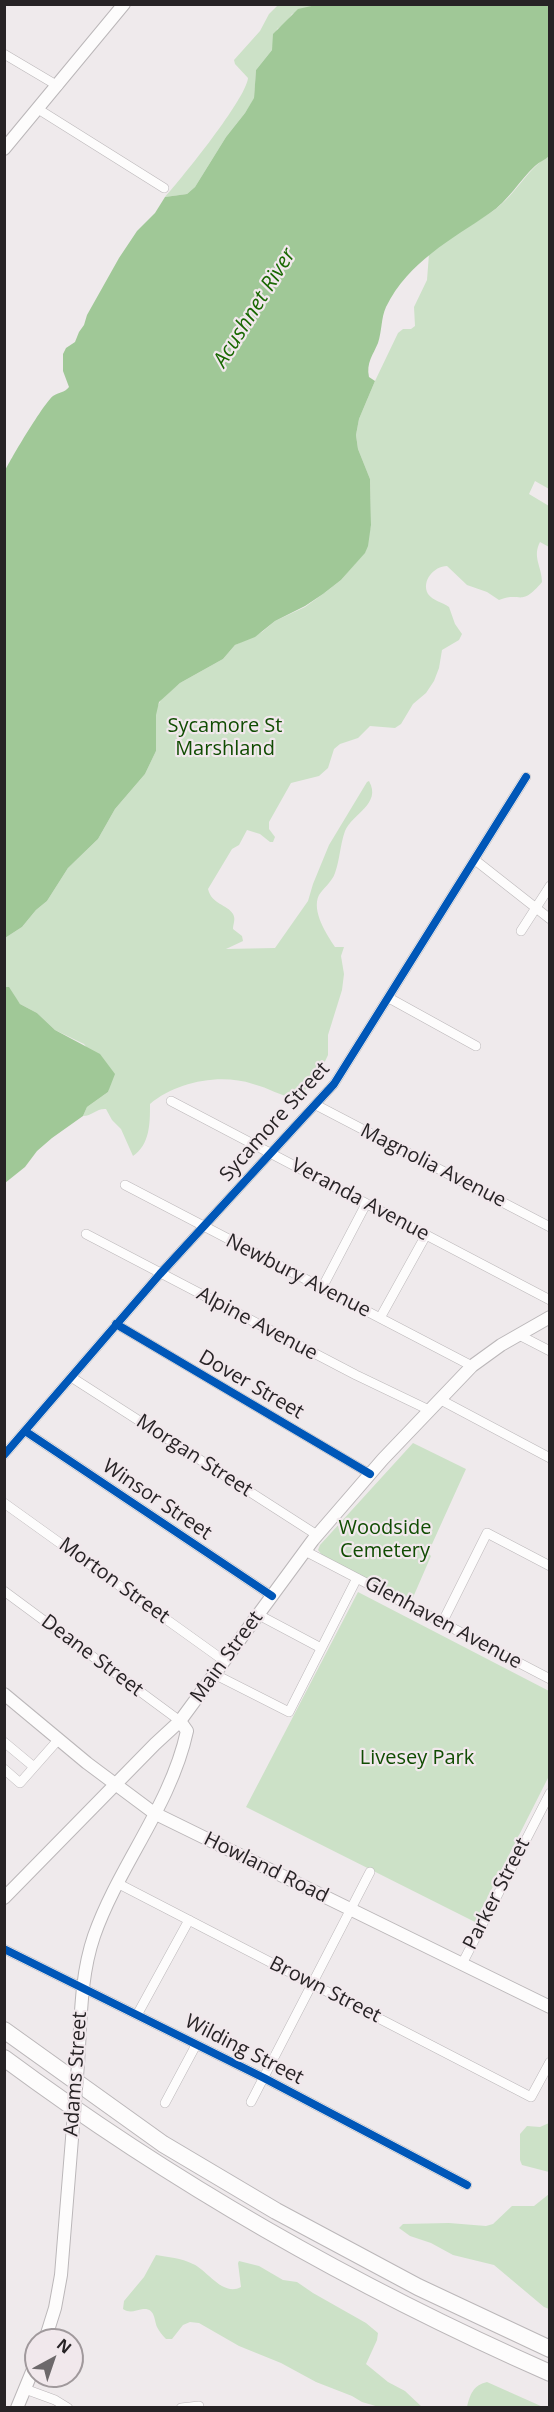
<!DOCTYPE html>
<style>
body{margin:0}
#map{position:relative;width:554px;height:2412px;overflow:hidden;background:#efeaec;font-family:"Open Sans",sans-serif}
canvas{display:block}
.frame{position:absolute;inset:0;border:6px solid #272325;pointer-events:none}
.north{position:absolute;left:24px;top:2328px;width:60px;height:60px;box-sizing:border-box;background:#f1e8ec;border:2px solid #a0999c;border-radius:50%;rotate:40deg;font-size:16px;font-weight:700;line-height:24px;text-align:center;color:#272325}
.north::after{content:'';display:block;margin:auto;width:21px;height:27px;background:#6d696b;clip-path:polygon(50% 0,100% 100%,50% 72%,0 100%)}
</style>
<div id="map">
<canvas width="554" height="2412"></canvas>
<div class="frame"></div>
<div class="north">N</div>
</div>
<script>
const ctx = document.querySelector('canvas').getContext('2d');
ctx.lineJoin = 'round';
function paint(path, color) { ctx.fillStyle = color; ctx.fill(path, 'evenodd'); }
function trace(path, color, width, dash) { ctx.strokeStyle = color; ctx.lineWidth = width; ctx.lineCap = dash ? 'butt' : 'round'; ctx.setLineDash(dash || []); ctx.stroke(path); }
function label(font, color, halo, rows, align = 'center') {
  ctx.font = font + ' "Open Sans",sans-serif'; ctx.lineWidth = 4.5; ctx.setLineDash([]); ctx.textBaseline = 'middle'; ctx.strokeStyle = halo; ctx.fillStyle = color; for (const [text, x, y, turn = 0] of rows) {
    ctx.save(); ctx.translate(x, y); ctx.rotate((+turn || 0) * Math.PI / 180); ctx.textAlign = isNaN(turn) ? turn : align; if (halo) ctx.strokeText(text, 0, 0); ctx.fillText(text, 0, 0); ctx.restore();
  }
}
const green = new Path2D(`
 M 278,5 L 316,5 L 292,14 L 285,24 L 277,29 L 272,50 L 256,70 L 254,99 L 245,113 L 226,137 L 195,187 L 187,194 L 165,197 C 182,178 246,99 248,78 L 235,64 L 234,60 L 260,31 L 269,14 Z
 M 549,155 L 549,489 L 535,481 L 529,494 L 549,506 L 549,547 L 540,542 C 532,557 542,567 542,582 C 520,608 522,591 499,600 L 487,592 L 467,585 L 447,566 C 434,566 421,581 428,594 C 433,601 442,602 449,607 L 455,624 L 462,634 L 459,640 L 442,650 L 439,668 L 434,681 L 426,693 L 413,704 L 401,724 L 395,728 L 370,726 L 358,738 L 340,744 L 334,749 L 328,768 L 319,776 L 291,783 L 269,822 L 269,829 L 275,837 L 273,842 L 270,842 L 260,834 L 247,830 L 239,845 L 232,849 L 208,889 C 212,905 227,904 233,914 C 236,919 233,924 233,929 L 242,936 L 243,941 L 226,949 L 275,948 L 308,901 L 313,884 L 329,845 L 367,782 L 369,781 C 382,804 352,814 345,831 C 340,845 340,859 335,873 C 332,882 324,887 319,895 C 311,911 327,935 335,947 L 344,947 L 341,956 L 344,974 L 342,990 L 328,1035 L 328,1055 L 320,1072 L 298,1099 C 280,1096 269,1088 253,1084 C 220,1073 176,1082 150,1104 C 150,1124 150,1144 133,1156 L 121,1129 L 112,1120 L 106,1109 C 97,1108 92,1116 83,1116 L 87,1107 L 108,1092 L 111,1080 L 84,1044 L 55,1030 L 37,1013 L 20,1004 L 10,991 L 5,992 L 5,938 L 22,927 L 36,910 L 47,901 L 68,868 L 98,839 L 115,809 L 145,774 L 156,751 L 155,711 L 162,698 L 180,683 L 223,659 L 235,645 L 262,632 L 275,621 L 305,607 L 323,594 L 341,580 L 365,552 L 371,525 L 370,479 L 358,449 L 356,435 L 359,419 L 375,381 L 398,333 L 403,329 L 411,329 L 415,326 L 414,307 L 427,280 L 429,254 C 446,237 470,227 490,213 C 514,198 526,170 549,155 Z
 M 413,1443 L 466,1469 L 428,1553 L 431,1556 L 411,1602 L 322,1555 L 318,1550 L 320,1545 Z
 M 358,1592 L 549,1691 L 549,1776 L 475,1922 L 246,1807 Z
 M 549,2123 L 549,2172 L 522,2165 L 520,2160 L 520,2134 L 527,2126 L 540,2127 Z
 M 549,2194 L 549,2309 L 544,2307 L 494,2265 L 453,2255 L 431,2243 L 410,2236 L 399,2228 L 403,2224 L 449,2223 L 486,2226 L 493,2224 L 512,2206 L 534,2206 Z
 M 156,2255 C 168,2257 181,2258 193,2264 C 207,2270 223,2297 241,2287 L 238,2263 L 239,2261 L 259,2266 L 283,2280 L 297,2282 L 313,2293 L 366,2323 L 378,2333 L 377,2340 L 366,2364 L 388,2382 L 405,2391 L 422,2407 L 379,2407 L 362,2402 L 352,2396 L 316,2382 L 281,2363 L 239,2346 L 199,2323 L 190,2322 L 183,2325 L 172,2339 L 166,2339 C 163,2336 159,2331 157,2327 C 154,2319 155,2308 143,2309 C 135,2310 131,2314 123,2309 L 124,2301 L 144,2277 Z
 M 487,2382 L 543,2407 L 467,2407 C 470,2395 473,2385 487,2382 Z`);
const water = new Path2D(`
 M 316,5 L 549,5 L 549,156 C 545,160 539,162 535,166 C 519,181 508,201 490,213 C 451,240 409,261 386,307 C 381,318 382,331 378,343 C 373,355 366,363 369,377 L 375,381 L 359,419 L 356,435 L 358,449 L 370,479 L 371,525 L 368,546 L 365,553 L 341,580 L 323,594 L 305,606 L 275,621 L 255,637 L 235,645 L 223,659 L 180,683 L 159,702 L 156,715 L 156,751 L 145,774 L 115,809 L 98,839 L 68,868 L 47,901 L 36,910 L 22,927 L 5,938 L 5,471 C 11,458 44,403 53,396 C 59,392 64,393 69,387 L 63,371 L 63,354 L 66,348 L 75,342 L 79,332 L 84,325 L 87,315 L 119,258 L 137,231 L 155,213 L 165,197 L 187,194 L 195,187 L 226,137 L 245,113 L 254,98 L 256,70 L 272,50 L 273,34 L 298,9 Z
 M 5,987 L 9,987 L 20,1004 L 37,1013 L 55,1030 L 100,1054 L 115,1074 L 108,1092 L 87,1107 L 83,1116 L 52,1138 L 37,1151 L 25,1167 L 5,1183 Z`);
const street = new Path2D(`
 M 4,54 L 58,86
 M 38,109 L 164,188
 M 475,860 L 550,919
 M 521,931 L 550,886
 M 389,998 L 476,1046
 M 171,1101 L 550,1300
 M 316,1105 L 550,1227
 M 125,1185 L 472,1366
 M 86,1234 L 356,1375 L 429,1410
 M 322,1288 L 366,1204
 M 380,1318 L 426,1235
 M 116,1324 L 370,1474
 M 519,1335 L 550,1351
 M 71,1377 L 317,1535
 M 439,1399 L 550,1458
 M 25,1431 L 272,1596
 M 4,1455 L 160,1274 L 334,1084 L 526,777
 M 4,1503 L 223,1660
 M 305,1551 L 550,1679
 M 4,1591 L 180,1721
 M 257,1614 L 321,1648
 M 442,1623 L 487,1533 L 550,1566
 M 214,1674 L 289,1712 L 357,1578
 M 4,1742 L 34,1767
 M 4,1769 L 20,1783 L 58,1740
 M 119,1884 L 531,2097 L 550,2062
 M 4,1949 L 264,2078 L 467,2185
 M 462,1964 L 550,1793
 M 137,2015 L 189,1920
 M 251,2102 L 370,1872
 M 165,2103 L 196,2045
 M 25,2389 L 55,2400 L 68,2408
 M 181,2408 L 199,2406`);
const secondary = new Path2D(`
 M 4,149 L 124,4
 M 4,1694 L 87,1763 L 154,1813 L 550,2007
 M 4,1898 L 155,1744 L 180,1721 L 313,1540 L 383,1459 L 472,1366 L 501,1345 L 550,1317
 M 78,2064 C 81,2021 80,1977 94,1936 C 119,1865 171,1805 187,1731 L 180,1721
 M 45,2340 L 55,2308 L 61,2275 L 73,2126
 M 17,2408 L 36,2362`);
const highway = new Path2D(`
 M 4,2030 L 163,2144 L 276,2211 L 418,2287 L 550,2349
 M 4,2058 C 174,2184 357,2288 550,2373`);
const secondaryBridge = new Path2D(`
 M 73,2126 L 78,2064`);
const cycleway = new Path2D(`
 M 116,1324 L 370,1474
 M 25,1431 L 272,1596
 M 4,1455 L 160,1274 L 334,1084 L 526,777
 M 4,1949 L 264,2078 L 467,2185`);
const parkNames = [
 ["Sycamore St",225,726],
 ["Marshland",225,749],
 ["Woodside",385,1528],
 ["Cemetery",385,1551],
 ["Livesey Park",417,1758]
];
const streetNames = [
 ["Sycamore Street",275,1122,-48],
 ["Magnolia Avenue",433,1166,27],
 ["Veranda Avenue",360,1200,28],
 ["Newbury Avenue",298,1276,27],
 ["Alpine Avenue",257,1324,28],
 ["Dover Street",251,1385,30],
 ["Morgan Street",194,1456,33],
 ["Winsor Street",157,1500,34],
 ["Morton Street",114,1581,36],
 ["Glenhaven Avenue",443,1623,28],
 ["Deane Street",92,1656,37],
 ["Main Street",227,1657,-54],
 ["Howland Road",266,1868,26],
 ["Parker Street",497,1894,-63],
 ["Brown Street",325,1990,27],
 ["Wilding Street",244,2050,27],
 ["Adams Street",76,2074,-86]
];
const waterNames = [
 ["Acushnet River",255,308,-58]
];
paint(green, '#cce1c7');
paint(water, '#a0c897');
trace(street, '#bbb7b9', 10);
trace(secondary, '#bbb7b9', 14);
trace(highway, '#bbb7b9', 18);
trace(street, '#fdfcfc', 9);
trace(secondary, '#fdfcfc', 12);
trace(highway, '#fdfcfc', 16);
trace(secondaryBridge, '#bbb7b9', 14, []);
trace(secondaryBridge, '#fdfcfc', 12);
trace(cycleway, '#0057b8', 8);
label('20px', '#104c02', '#f1e8ec', parkNames);
label('20px', '#272325', '#f1e8ec', streetNames);
label('italic 21px', '#196802', '#f1e8ec', waterNames);
</script>
